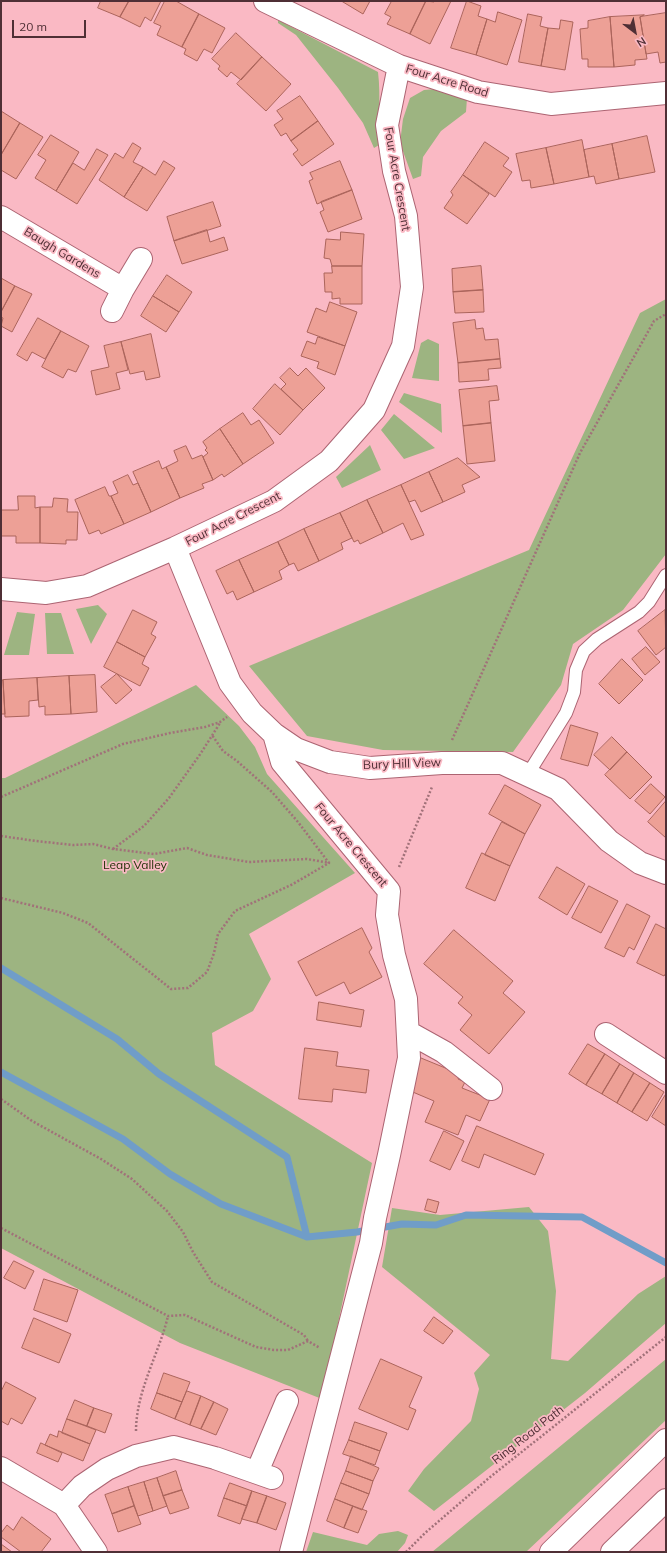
<!DOCTYPE html>
<style>
body{margin:0}
#map{position:relative;width:667px;height:1553px;overflow:hidden;background:#fab9c4;font-family:Mulish,sans-serif}
canvas{display:block}
.frame{position:absolute;inset:0;border:2px solid #4f2f35;pointer-events:none}
.north{position:absolute;left:615px;top:12px;width:40px;height:40px;-webkit-text-stroke:3px #fab9c4;paint-order:stroke;rotate:148deg;font-size:11px;font-weight:700;line-height:16px;text-align:center;color:#4f2f35}
.north::after{content:'';display:block;margin:auto;width:14px;height:18px;background:#4f2f35;clip-path:polygon(50% 0,100% 100%,50% 72%,0 100%)}
.scale{position:absolute;left:12px;top:20px;width:74px;height:18px;box-sizing:border-box;border:2px solid #4f2f35;border-top:0;padding-left:5px;font-size:12px;line-height:14px;white-space:nowrap;color:#4f2f35;-webkit-text-stroke:3px #fab9c4;paint-order:stroke}
</style>
<div id="map">
<canvas width="667" height="1553"></canvas>
<div class="frame"></div>
<div class="north">N</div>
<div class="scale">20 m</div>
</div>
<script>
const ctx = document.querySelector('canvas').getContext('2d');
ctx.lineJoin = 'round';
function paint(path, color) { ctx.fillStyle = color; ctx.fill(path, 'evenodd'); }
function trace(path, color, width, dash) { ctx.strokeStyle = color; ctx.lineWidth = width; ctx.lineCap = dash ? 'butt' : 'round'; ctx.setLineDash(dash || []); ctx.stroke(path); }
function label(font, color, halo, rows, align = 'center') {
  ctx.font = font + ' Mulish,sans-serif'; ctx.lineWidth = 3.5; ctx.setLineDash([]); ctx.textBaseline = 'middle'; ctx.strokeStyle = halo; ctx.fillStyle = color; for (const [text, x, y, turn = 0] of rows) {
    ctx.save(); ctx.translate(x, y); ctx.rotate((+turn || 0) * Math.PI / 180); ctx.textAlign = isNaN(turn) ? turn : align; if (halo) ctx.strokeText(text, 0, 0); ctx.fillText(text, 0, 0); ctx.restore();
  }
}
const green = new Path2D(`
 M 278,20 L 378,72 C 381,97 378,121 379,145 L 374,148 L 363,123 L 338,88 L 296,35 L 278,23 Z
 M 435,89 L 467,98 L 466,112 L 441,131 L 423,157 L 421,176 L 413,179 L 400,143 L 403,119 L 410,98 L 424,90 Z
 M 666,299 L 666,554 L 623,610 L 573,644 L 561,685 L 513,752 L 383,750 L 307,736 L 249,666 L 529,550 L 640,313 Z
 M 428,339 L 439,344 L 439,381 L 412,378 L 421,343 Z
 M 404,393 L 441,404 L 442,433 L 399,402 Z
 M 394,414 L 435,448 L 404,459 L 381,430 Z
 M 370,445 L 381,470 L 342,488 L 336,477 Z
 M 98,605 L 107,614 L 91,644 L 76,609 Z
 M 17,612 L 35,614 L 29,655 L 4,655 Z
 M 45,613 L 61,613 L 74,654 L 47,654 Z
 M 196,685 L 239,726 L 255,747 L 267,774 L 355,873 L 249,934 L 271,979 L 253,1011 L 212,1033 L 215,1065 L 372,1163 L 322,1399 L 180,1343 L 1,1248 L 1,778 L 5,778 Z
 M 529,1207 L 548,1231 L 556,1291 L 551,1359 L 568,1361 L 638,1294 L 666,1276 L 666,1323 L 585,1393 L 434,1511 L 408,1491 L 424,1469 L 471,1421 L 479,1389 L 474,1373 L 490,1355 L 382,1267 L 392,1208 L 440,1215 Z
 M 666,1359 L 666,1420 L 526,1552 L 432,1552 Z
 M 398,1531 L 408,1535 L 405,1543 L 397,1552 L 306,1552 L 313,1532 L 367,1545 L 379,1534 Z`);
const stream = new Path2D(`
 M 1,968 L 117,1039 L 159,1074 L 287,1157 L 307,1237
 M 1,1072 L 123,1139 L 170,1174 L 221,1204 L 307,1237 L 357,1232 L 402,1224 L 436,1225 L 466,1215 L 582,1217 L 666,1263`);
const building = new Path2D(`
 M 101,1 L 129,1 L 120,17 L 98,8 Z
 M 129,1 L 161,1 L 151,21 L 145,17 L 140,27 L 120,17 Z
 M 165,1 L 176,1 L 199,14 L 182,47 L 157,35 L 161,26 L 154,23 Z
 M 344,1 L 370,1 L 363,14 L 343,2 Z
 M 392,1 L 426,1 L 410,34 L 387,24 L 391,17 L 385,14 Z
 M 426,1 L 434,2 L 435,1 L 451,1 L 430,44 L 410,34 Z
 M 467,1 L 481,6 L 478,16 L 487,19 L 476,55 L 451,48 Z
 M 498,12 L 522,20 L 507,65 L 476,55 L 487,19 L 495,22 Z
 M 666,13 L 666,62 L 660,63 L 658,52 L 646,54 L 640,17 Z
 M 199,14 L 225,28 L 212,53 L 204,49 L 197,61 L 184,54 L 186,49 L 182,47 Z
 M 528,14 L 542,17 L 540,26 L 548,28 L 541,66 L 519,62 Z
 M 644,15 L 640,17 L 647,59 L 635,60 L 635,65 L 614,67 L 610,17 Z
 M 610,17 L 614,67 L 588,67 L 588,59 L 582,59 L 580,29 L 588,28 L 588,21 Z
 M 561,20 L 573,22 L 565,70 L 541,66 L 548,28 L 559,29 Z
 M 236,33 L 262,57 L 241,80 L 231,72 L 227,77 L 218,69 L 220,66 L 212,59 Z
 M 262,57 L 291,84 L 266,111 L 237,84 Z
 M 300,96 L 318,121 L 291,141 L 286,133 L 281,136 L 274,125 L 283,119 L 277,111 Z
 M 1,111 L 20,123 L 1,155 Z
 M 318,121 L 334,144 L 302,166 L 293,154 L 298,150 L 291,141 Z
 M 20,123 L 43,137 L 16,179 L 1,170 L 1,155 Z
 M 51,135 L 79,152 L 56,191 L 35,178 L 46,160 L 38,155 Z
 M 647,136 L 655,172 L 619,179 L 612,144 Z
 M 582,140 L 589,177 L 554,184 L 546,148 Z
 M 485,142 L 509,158 L 503,166 L 512,172 L 495,197 L 463,175 Z
 M 133,143 L 141,148 L 133,162 L 143,167 L 124,197 L 99,180 L 115,153 L 123,158 Z
 M 612,144 L 619,179 L 596,184 L 594,176 L 589,177 L 584,150 Z
 M 546,148 L 554,184 L 531,188 L 530,180 L 522,181 L 516,154 Z
 M 97,149 L 108,155 L 77,204 L 56,191 L 73,163 L 84,170 Z
 M 164,161 L 175,168 L 147,211 L 124,197 L 143,167 L 155,175 Z
 M 340,161 L 352,190 L 317,204 L 309,181 L 313,179 L 310,173 Z
 M 463,175 L 489,194 L 467,224 L 444,208 L 453,195 L 451,192 Z
 M 352,190 L 362,219 L 328,232 L 320,212 L 324,210 L 321,202 Z
 M 213,202 L 221,226 L 174,241 L 167,217 Z
 M 207,230 L 210,242 L 224,237 L 228,250 L 182,264 L 174,241 Z
 M 341,232 L 364,234 L 362,266 L 332,266 L 330,259 L 324,258 L 326,239 L 340,240 Z
 M 332,266 L 362,266 L 362,304 L 340,304 L 340,298 L 332,299 L 332,292 L 325,292 L 324,273 L 332,273 Z
 M 481,266 L 483,290 L 453,292 L 452,269 Z
 M 167,275 L 192,292 L 179,312 L 153,296 Z
 M 1,278 L 15,286 L 1,312 Z
 M 15,286 L 32,294 L 12,332 L 1,326 L 3,318 L 1,317 L 1,312 Z
 M 483,290 L 484,312 L 455,313 L 453,292 Z
 M 153,296 L 179,312 L 166,332 L 141,316 Z
 M 330,302 L 357,312 L 345,346 L 307,332 L 316,308 L 326,312 Z
 M 38,318 L 61,331 L 45,359 L 32,352 L 27,361 L 17,355 Z
 M 475,320 L 476,329 L 483,328 L 485,340 L 498,339 L 500,359 L 458,363 L 453,323 Z
 M 61,331 L 89,346 L 76,372 L 68,369 L 63,378 L 42,367 Z
 M 151,334 L 160,377 L 146,380 L 144,371 L 130,374 L 121,342 Z
 M 318,337 L 345,346 L 335,375 L 317,368 L 319,362 L 301,356 L 307,341 L 315,344 Z
 M 121,342 L 128,370 L 116,373 L 120,389 L 96,395 L 91,371 L 109,367 L 104,346 Z
 M 500,359 L 501,368 L 488,369 L 489,380 L 459,382 L 458,363 Z
 M 290,368 L 298,376 L 306,368 L 325,388 L 303,410 L 281,389 L 286,384 L 280,378 Z
 M 275,384 L 303,410 L 280,435 L 253,409 Z
 M 497,386 L 499,400 L 489,401 L 491,423 L 463,426 L 459,390 Z
 M 243,413 L 251,425 L 259,420 L 274,443 L 243,464 L 220,429 Z
 M 491,423 L 495,461 L 467,464 L 463,426 Z
 M 220,429 L 243,464 L 224,477 L 222,474 L 213,480 L 203,457 L 208,453 L 205,450 L 207,448 L 203,442 Z
 M 186,446 L 192,459 L 202,455 L 213,480 L 202,484 L 204,488 L 180,498 L 166,467 L 178,461 L 174,451 Z
 M 458,458 L 480,477 L 462,485 L 465,492 L 443,502 L 429,472 Z
 M 159,461 L 162,469 L 166,467 L 180,498 L 151,512 L 133,472 Z
 M 429,472 L 443,502 L 421,512 L 415,500 L 409,502 L 401,485 Z
 M 128,475 L 133,485 L 138,483 L 151,512 L 124,524 L 111,496 L 118,493 L 113,482 Z
 M 401,485 L 424,535 L 411,540 L 403,523 L 383,533 L 367,500 Z
 M 105,487 L 109,496 L 111,496 L 124,524 L 101,534 L 99,530 L 89,534 L 75,500 Z
 M 18,496 L 35,496 L 35,508 L 40,507 L 40,543 L 16,543 L 16,536 L 1,536 L 1,510 L 18,510 Z
 M 54,498 L 68,499 L 67,512 L 78,512 L 77,540 L 66,540 L 66,544 L 40,543 L 40,507 L 52,507 Z
 M 367,500 L 383,533 L 360,544 L 358,540 L 354,542 L 340,513 Z
 M 340,513 L 352,538 L 341,543 L 343,549 L 319,561 L 304,529 Z
 M 304,529 L 319,561 L 298,571 L 294,563 L 289,565 L 278,542 Z
 M 278,542 L 289,565 L 279,571 L 282,579 L 254,592 L 239,560 Z
 M 239,560 L 254,592 L 237,600 L 233,591 L 227,594 L 216,571 Z
 M 133,610 L 157,622 L 151,634 L 156,637 L 145,657 L 117,642 Z
 M 665,610 L 666,647 L 656,655 L 638,631 Z
 M 117,642 L 145,657 L 142,664 L 149,668 L 140,686 L 104,667 Z
 M 646,647 L 660,662 L 645,675 L 632,659 Z
 M 622,659 L 643,680 L 619,704 L 599,684 Z
 M 117,674 L 132,690 L 116,704 L 101,687 Z
 M 95,675 L 97,712 L 71,714 L 69,676 Z
 M 69,676 L 71,714 L 45,715 L 45,706 L 39,707 L 37,678 Z
 M 37,678 L 38,700 L 29,701 L 29,716 L 5,717 L 3,680 Z
 M 1,680 L 3,680 L 5,714 L 1,714 Z
 M 571,725 L 598,733 L 588,766 L 561,759 Z
 M 612,737 L 627,752 L 610,770 L 594,755 Z
 M 627,752 L 652,777 L 630,799 L 605,775 Z
 M 651,784 L 665,797 L 650,814 L 635,801 Z
 M 505,785 L 541,805 L 525,834 L 489,814 Z
 M 666,801 L 666,838 L 648,822 Z
 M 502,822 L 525,834 L 510,866 L 485,855 Z
 M 482,853 L 510,866 L 495,901 L 466,888 Z
 M 557,867 L 585,884 L 567,915 L 539,898 Z
 M 589,886 L 618,901 L 601,933 L 572,918 Z
 M 627,904 L 650,916 L 634,950 L 629,947 L 624,957 L 605,948 Z
 M 656,924 L 666,929 L 666,973 L 664,976 L 637,963 Z
 M 362,928 L 372,948 L 369,952 L 382,977 L 350,994 L 344,982 L 316,996 L 298,962 Z
 M 454,930 L 513,981 L 503,993 L 525,1012 L 489,1054 L 460,1030 L 472,1015 L 458,1003 L 463,997 L 424,964 Z
 M 319,1002 L 364,1010 L 361,1027 L 317,1020 Z
 M 588,1044 L 605,1054 L 586,1085 L 569,1074 Z
 M 305,1048 L 338,1052 L 336,1066 L 369,1070 L 366,1093 L 333,1089 L 332,1102 L 299,1099 Z
 M 605,1054 L 620,1064 L 602,1094 L 586,1085 Z
 M 421,1058 L 460,1074 L 458,1079 L 465,1082 L 462,1088 L 490,1099 L 480,1121 L 466,1115 L 458,1135 L 425,1122 L 434,1101 L 408,1090 Z
 M 620,1064 L 634,1073 L 617,1103 L 602,1094 Z
 M 634,1073 L 650,1083 L 632,1112 L 617,1103 Z
 M 650,1083 L 664,1092 L 647,1121 L 632,1112 Z
 M 666,1094 L 666,1126 L 652,1117 Z
 M 477,1126 L 544,1154 L 535,1175 L 484,1154 L 479,1168 L 462,1161 Z
 M 444,1131 L 464,1141 L 450,1170 L 430,1161 Z
 M 428,1199 L 439,1202 L 436,1213 L 425,1210 Z
 M 14,1261 L 34,1271 L 25,1289 L 4,1278 Z
 M 44,1279 L 78,1290 L 67,1322 L 34,1310 Z
 M 434,1317 L 453,1331 L 443,1344 L 424,1331 Z
 M 34,1318 L 71,1334 L 59,1363 L 22,1348 Z
 M 381,1359 L 422,1377 L 409,1407 L 416,1410 L 408,1430 L 359,1409 Z
 M 164,1373 L 190,1382 L 182,1402 L 157,1393 Z
 M 6,1382 L 36,1398 L 22,1424 L 11,1418 L 8,1425 L 1,1421 L 1,1392 Z
 M 187,1391 L 201,1396 L 190,1425 L 175,1419 Z
 M 157,1393 L 182,1402 L 175,1419 L 151,1409 Z
 M 201,1396 L 214,1402 L 201,1429 L 190,1425 Z
 M 75,1400 L 94,1408 L 87,1426 L 67,1419 Z
 M 214,1402 L 228,1409 L 216,1435 L 201,1429 Z
 M 94,1408 L 112,1414 L 105,1433 L 87,1426 Z
 M 67,1419 L 96,1430 L 90,1444 L 62,1433 Z
 M 355,1422 L 387,1433 L 380,1451 L 349,1440 Z
 M 59,1431 L 90,1444 L 83,1461 L 45,1445 L 50,1434 L 57,1437 Z
 M 349,1440 L 380,1451 L 375,1465 L 343,1454 Z
 M 41,1443 L 62,1453 L 58,1462 L 37,1453 Z
 M 351,1456 L 379,1468 L 373,1481 L 346,1471 Z
 M 176,1471 L 182,1490 L 163,1496 L 157,1478 Z
 M 346,1471 L 373,1481 L 369,1494 L 341,1483 Z
 M 157,1478 L 167,1506 L 153,1511 L 144,1482 Z
 M 144,1482 L 153,1511 L 138,1516 L 128,1487 Z
 M 230,1483 L 252,1491 L 247,1506 L 224,1498 Z
 M 341,1483 L 369,1494 L 362,1510 L 335,1499 Z
 M 128,1487 L 134,1506 L 112,1514 L 105,1495 Z
 M 182,1490 L 189,1508 L 170,1514 L 163,1496 Z
 M 252,1491 L 267,1496 L 257,1523 L 242,1519 Z
 M 267,1496 L 286,1503 L 276,1530 L 257,1523 Z
 M 224,1498 L 247,1506 L 240,1524 L 218,1516 Z
 M 335,1499 L 353,1506 L 344,1528 L 327,1521 Z
 M 134,1506 L 141,1524 L 118,1532 L 112,1514 Z
 M 353,1506 L 367,1511 L 358,1533 L 344,1528 Z
 M 22,1517 L 51,1539 L 41,1552 L 21,1552 L 1,1537 L 1,1533 L 7,1525 L 13,1530 Z
 M 1,1544 L 12,1552 L 1,1552 Z`);
const path = new Path2D(`
 M 452,740 L 580,453 L 654,321 L 666,314
 M 1,797 L 123,744 L 170,733 L 205,727 L 220,722 L 227,717
 M 1,836 L 36,841 L 73,845 L 93,844 L 113,849 L 154,854 L 187,848 L 207,855 L 249,862 L 307,859 L 330,863
 M 113,849 L 144,826 L 169,798 L 201,753 L 220,723
 M 399,867 L 432,787
 M 1,898 L 63,913 L 88,923 L 171,989 L 188,988 L 207,972 L 214,953 L 218,934 L 235,911 L 291,885 L 329,863 L 298,822 L 272,792 L 237,761 L 223,751 L 212,735
 M 1,1099 L 32,1121 L 101,1159 L 132,1179 L 167,1211 L 183,1232 L 193,1252 L 212,1282 L 304,1335 L 308,1341
 M 1,1228 L 168,1316 L 185,1315 L 256,1347 L 274,1350 L 288,1350 L 308,1341 L 320,1348
 M 136,1431 C 136,1391 159,1354 168,1316
 M 406,1552 L 425,1533 L 489,1478 L 666,1337`);
const service = new Path2D(`
 M 528,774 L 566,713 L 574,692 L 576,670 L 584,651 L 597,639 L 639,612 L 649,602 L 666,575`);
const minor = new Path2D(`
 M 265,1 L 399,66 L 478,92 L 551,104 L 666,93
 M 1,217 L 123,289 L 141,259
 M 112,311 L 123,289
 M 175,548 L 230,683 L 252,713 L 274,734 L 296,749 L 330,762 L 370,768 L 442,763 L 502,763 L 558,789 L 609,841 L 640,863 L 666,873
 M 1,589 L 46,593 L 87,586 L 175,548 L 274,501 L 329,461 L 374,410 L 403,346 L 412,287 L 406,216 L 394,171 L 387,125 L 399,66
 M 274,734 L 282,762 L 389,891 L 387,915 L 394,955 L 406,999 L 409,1058 L 389,1155 L 375,1218 L 371,1243 L 291,1552
 M 408,1032 L 444,1052 L 491,1089
 M 606,1034 L 666,1073
 M 1,1468 L 64,1505 L 96,1552
 M 257,1472 L 287,1401
 M 64,1505 L 82,1486 L 107,1469 L 136,1456 L 174,1447 L 215,1458 L 272,1478`);
const trunk = new Path2D(`
 M 551,1552 L 666,1440
 M 612,1552 L 666,1500`);
const streetNames = [
 ["Four Acre Road",447,81,17],
 ["Four Acre Crescent",397,179,80],
 ["Baugh Gardens",62,253,31],
 ["Four Acre Crescent",233,519,-27],
 ["Bury Hill View",402,764,-2],
 ["Four Acre Crescent",351,845,50],
 ["Ring Road Path",528,1435,-38]
];
const parkNames = [
 ["Leap Valley",135,865]
];
paint(green, '#9db481');
trace(stream, '#709dc8', 7);
paint(building, '#eda096');
trace(building, '#ab645b', 1);
trace(service, '#ac6472', 14);
trace(minor, '#ac6472', 24);
trace(trunk, '#ac6472', 24);
trace(path, '#a17179', 2.5, [2, 2]);
trace(service, '#fff', 12);
trace(minor, '#fff', 22);
trace(trunk, '#fff', 22);
label('12px', '#4f2f35', '#fab9c4', streetNames);
label('12px', '#223208', '#fab9c4', parkNames);
</script>
